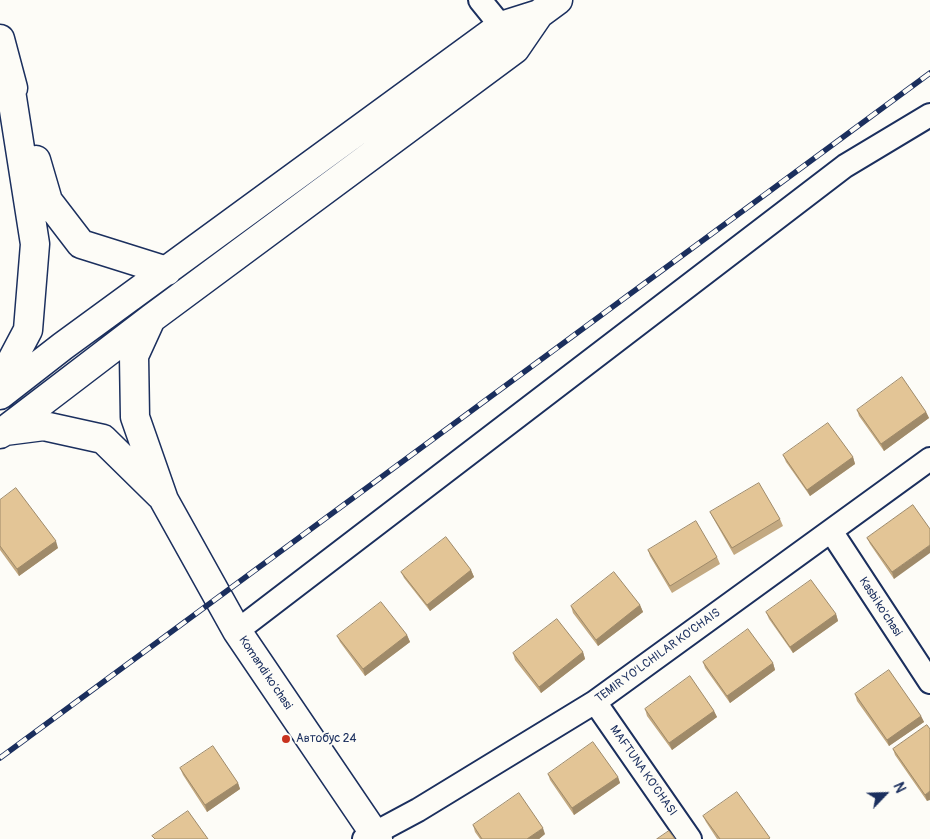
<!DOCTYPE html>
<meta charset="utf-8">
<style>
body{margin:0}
#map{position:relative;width:930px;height:839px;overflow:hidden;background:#fdfcf7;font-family:Pangolin,sans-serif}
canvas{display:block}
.north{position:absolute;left:860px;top:769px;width:50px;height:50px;-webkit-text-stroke:4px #fdfcf7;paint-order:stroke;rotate:66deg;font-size:14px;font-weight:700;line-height:20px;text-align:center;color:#1b2f5e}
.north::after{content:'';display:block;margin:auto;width:18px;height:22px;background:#1b2f5e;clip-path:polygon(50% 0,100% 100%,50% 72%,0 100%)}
</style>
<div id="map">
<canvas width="930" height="839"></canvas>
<div class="north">N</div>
</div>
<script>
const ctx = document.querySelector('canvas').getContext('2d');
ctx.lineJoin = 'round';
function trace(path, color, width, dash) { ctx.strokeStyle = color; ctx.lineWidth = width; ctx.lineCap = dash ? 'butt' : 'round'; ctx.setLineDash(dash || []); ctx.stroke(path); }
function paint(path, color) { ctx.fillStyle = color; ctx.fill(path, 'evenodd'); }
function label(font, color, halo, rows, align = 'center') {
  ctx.font = font + ' Pangolin,sans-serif'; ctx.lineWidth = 4; ctx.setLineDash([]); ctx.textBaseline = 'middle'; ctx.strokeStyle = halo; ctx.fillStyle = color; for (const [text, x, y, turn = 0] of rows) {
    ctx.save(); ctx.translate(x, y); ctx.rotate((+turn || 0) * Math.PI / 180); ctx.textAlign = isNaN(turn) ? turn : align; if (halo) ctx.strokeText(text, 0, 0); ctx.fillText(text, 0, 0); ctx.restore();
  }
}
const minor = new Path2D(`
 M 480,0 L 501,26
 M 831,531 L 930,682
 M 237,631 L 845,166 L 930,115
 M 595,702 L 690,839
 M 364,839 L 418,810 L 595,702 L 930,459`);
const secondary = new Path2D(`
 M 0,39 L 13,88
 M 36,160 L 48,201 L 81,244 L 167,271
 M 150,321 L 134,356 L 135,417 L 164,500 L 237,631 L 378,839
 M 0,383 L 28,330 L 35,244 L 8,72
 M 0,395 L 63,346 L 501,26 L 539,14 L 558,0
 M 5,431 L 44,426 L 103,439 L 160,495
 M 0,434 L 152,318 L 515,49 L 539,14`);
const rail = new Path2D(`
 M 0,758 L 930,73`);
const wall = new Path2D(`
 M 857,410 L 926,412 L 929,418 L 884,451 L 859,416 Z
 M 783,455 L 853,457 L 855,464 L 810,496 L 786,462 Z
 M 0,500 L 58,548 L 19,576 L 0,550 Z
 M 913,505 L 894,579 L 870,544 L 867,538 Z
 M 710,512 L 780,519 L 783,526 L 734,555 L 713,518 Z
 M 648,550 L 717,557 L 720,564 L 672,593 L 650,556 Z
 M 471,570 L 474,577 L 430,611 L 404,578 L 401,572 Z
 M 640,605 L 643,612 L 598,646 L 573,613 L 571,606 Z
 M 766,612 L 836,614 L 838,621 L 793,653 L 769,619 Z
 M 407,635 L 410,642 L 365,676 L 340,642 L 337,636 Z
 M 583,652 L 585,659 L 541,693 L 515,660 L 513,653 Z
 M 703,662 L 773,663 L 775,670 L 730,703 L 705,668 Z
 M 855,694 L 921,716 L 924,722 L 889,746 L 857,701 Z
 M 645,709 L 714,711 L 717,717 L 672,750 L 647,716 Z
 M 927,725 L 927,801 L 895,755 L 893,749 Z
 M 180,768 L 238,783 L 240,789 L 207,812 L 183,775 Z
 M 548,774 L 618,777 L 620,783 L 574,815 L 550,780 Z
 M 703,816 L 770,839 L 717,839 L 706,822 Z
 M 473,825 L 545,834 L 539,839 L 480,839 L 475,832 Z`);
const shadedWall = new Path2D(`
 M 926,412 L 929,418 L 884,451 L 881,444 Z
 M 853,457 L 855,464 L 810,496 L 807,490 Z
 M 56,541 L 58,548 L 19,576 L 17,569 Z
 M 930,545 L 930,553 L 894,579 L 892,572 Z
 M 471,570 L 474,577 L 430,611 L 427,605 Z
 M 640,605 L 643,612 L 598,646 L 596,640 Z
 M 836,614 L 838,621 L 793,653 L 790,647 Z
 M 407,635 L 410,642 L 365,676 L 363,669 Z
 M 583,652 L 585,659 L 541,693 L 539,687 Z
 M 773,663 L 775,670 L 730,703 L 727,696 Z
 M 714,711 L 717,717 L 672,750 L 669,743 Z
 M 921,716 L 924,722 L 889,746 L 887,740 Z
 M 618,777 L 620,783 L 574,815 L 572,808 Z
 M 238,783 L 240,789 L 207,812 L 205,805 Z
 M 930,791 L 930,800 L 927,801 L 925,795 Z
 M 543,828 L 545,834 L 539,839 L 527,839 Z`);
const building = new Path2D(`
 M 902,377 L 926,412 L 881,444 L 857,410 Z
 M 828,423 L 853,457 L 807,490 L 783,455 Z
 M 759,483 L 780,519 L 732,548 L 710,512 Z
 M 16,488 L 56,541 L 17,569 L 0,546 L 0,500 Z
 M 913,505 L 930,529 L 930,545 L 892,572 L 867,538 Z
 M 696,521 L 717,557 L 670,586 L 648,550 Z
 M 446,537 L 471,570 L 427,605 L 401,572 Z
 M 614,572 L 640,605 L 596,640 L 571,606 Z
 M 811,580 L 836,614 L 790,647 L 766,612 Z
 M 381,602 L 407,635 L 363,669 L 337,636 Z
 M 557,619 L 583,652 L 539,687 L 513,653 Z
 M 748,629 L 773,663 L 727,696 L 703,662 Z
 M 889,670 L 921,716 L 887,740 L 855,694 Z
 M 690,676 L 714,711 L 669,743 L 645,709 Z
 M 927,725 L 930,729 L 930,791 L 925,795 L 893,749 Z
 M 593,742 L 618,777 L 572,808 L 548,774 Z
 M 213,746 L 238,783 L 205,805 L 180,768 Z
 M 737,792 L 770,838 L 768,839 L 720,839 L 703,816 Z
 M 519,793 L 543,828 L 527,839 L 482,839 L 473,825 Z
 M 188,811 L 208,839 L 155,839 L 152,836 Z
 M 669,831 L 675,839 L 657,839 Z`);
const markers = [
 [286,739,5,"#c8321e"]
];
const streetNames = [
 ["Kasbi ko'chasi",880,607,57],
 ["TEMIR YO'LCHILAR KO'CHAIS",658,656,-36],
 ["Komandi ko‘chasi",265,673,56],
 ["MAFTUNA KO'CHASI",643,771,55]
];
const poiNames = [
 ["Автобус 24",296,739]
];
trace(minor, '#1b2f5e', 26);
trace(secondary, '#1b2f5e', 31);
trace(minor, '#fdfcf7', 22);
trace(secondary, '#fdfcf7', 28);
trace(rail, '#1b2f5e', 5.5);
trace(rail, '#fdfcf7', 4, [11]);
paint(wall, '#c3a981');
paint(shadedWall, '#9f8a69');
paint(building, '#e3c596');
trace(building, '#9f8a69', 1);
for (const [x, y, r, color] of markers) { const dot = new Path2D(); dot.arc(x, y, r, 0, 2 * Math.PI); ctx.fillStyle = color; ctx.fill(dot); trace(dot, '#fdfcf7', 2); }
label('12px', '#1b2f5e', '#fdfcf7', streetNames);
label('12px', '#1b2f5e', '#fdfcf7', poiNames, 'left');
</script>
